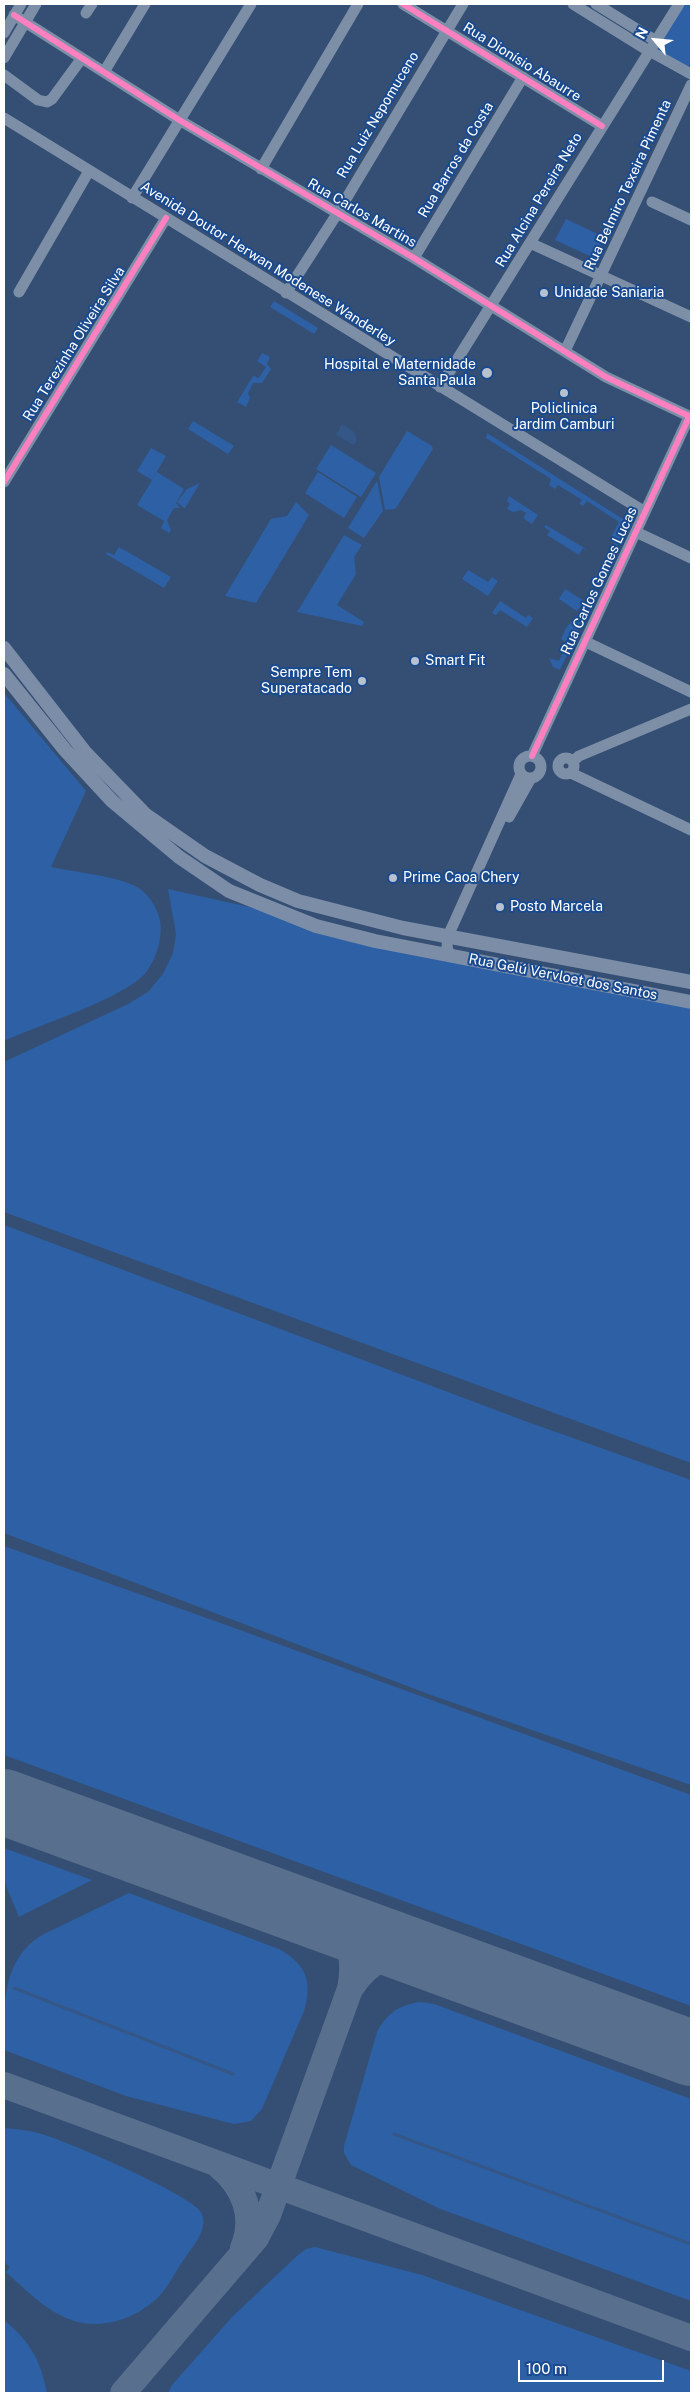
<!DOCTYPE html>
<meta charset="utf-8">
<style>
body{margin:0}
#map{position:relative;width:695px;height:2397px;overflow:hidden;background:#354f74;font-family:"Public Sans",sans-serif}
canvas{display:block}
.frame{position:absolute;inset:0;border:5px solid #fff;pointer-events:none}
.north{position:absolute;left:630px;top:15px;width:50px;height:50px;-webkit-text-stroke:4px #1a4a8f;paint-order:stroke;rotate:298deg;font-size:14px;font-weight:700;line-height:20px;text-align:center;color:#fff}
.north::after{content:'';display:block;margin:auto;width:18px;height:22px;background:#fff;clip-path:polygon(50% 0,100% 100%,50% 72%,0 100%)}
.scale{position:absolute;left:518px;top:2360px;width:146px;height:22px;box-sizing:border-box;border:2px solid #fff;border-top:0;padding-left:6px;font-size:15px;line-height:18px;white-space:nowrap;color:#fff;-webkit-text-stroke:4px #1a4a8f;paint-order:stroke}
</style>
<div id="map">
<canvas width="695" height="2397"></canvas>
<div class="frame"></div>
<div class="north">N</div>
<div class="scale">100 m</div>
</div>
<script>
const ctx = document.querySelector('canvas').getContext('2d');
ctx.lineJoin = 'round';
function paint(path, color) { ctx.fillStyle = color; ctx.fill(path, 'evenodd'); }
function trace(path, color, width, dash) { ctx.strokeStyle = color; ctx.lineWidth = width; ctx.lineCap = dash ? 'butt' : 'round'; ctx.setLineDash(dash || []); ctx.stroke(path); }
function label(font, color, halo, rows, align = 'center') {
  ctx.font = font + ' "Public Sans",sans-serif'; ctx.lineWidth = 4; ctx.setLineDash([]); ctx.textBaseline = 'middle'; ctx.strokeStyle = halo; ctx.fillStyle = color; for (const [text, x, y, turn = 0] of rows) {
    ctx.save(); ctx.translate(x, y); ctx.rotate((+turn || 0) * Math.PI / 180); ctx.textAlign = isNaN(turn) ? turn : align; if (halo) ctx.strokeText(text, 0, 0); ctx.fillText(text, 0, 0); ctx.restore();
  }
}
const green = new Path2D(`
 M 683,4 L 691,4 L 691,65 L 686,67 L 658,50 L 658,46 Z
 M 566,219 L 604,237 L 594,258 L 555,240 Z
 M 274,301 L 318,328 L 314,334 L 270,307 Z
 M 262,353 L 270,357 L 267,364 L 271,369 L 262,383 L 253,383 L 248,393 L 250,398 L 246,407 L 237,402 L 253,376 L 259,378 L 266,367 L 257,361 Z
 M 193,421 L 234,446 L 228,454 L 188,429 Z
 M 407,431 L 432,446 L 433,449 L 398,505 L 395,509 L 385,510 L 379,477 Z
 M 487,433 L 626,521 L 628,524 L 617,546 L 610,539 L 619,522 L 587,501 L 583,506 L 579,504 L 582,500 L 558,485 L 555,489 L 549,485 L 551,479 L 486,438 Z
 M 331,445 L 376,473 L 361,497 L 316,469 Z
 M 151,448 L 166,456 L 152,480 L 137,471 Z
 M 157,472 L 184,489 L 176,503 L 180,508 L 174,508 L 167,520 L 171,530 L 169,533 L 161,528 L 164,521 L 137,505 Z
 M 318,472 L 357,497 L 344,518 L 305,493 Z
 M 377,481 L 383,511 L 364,538 L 348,528 Z
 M 200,483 L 185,508 L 184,508 L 177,502 L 187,489 Z
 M 509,496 L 538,515 L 532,524 L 523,518 L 526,513 L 521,510 L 513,512 L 507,509 L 510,504 L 507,501 Z
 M 296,502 L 309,515 L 256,603 L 225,596 L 271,519 L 287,516 Z
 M 546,525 L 586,549 L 586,550 L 583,548 L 579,555 L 547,535 L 550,531 L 544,527 Z
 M 344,535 L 362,545 L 354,557 L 356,574 L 337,605 L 364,622 L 362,626 L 297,612 Z
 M 119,547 L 171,577 L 164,588 L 106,554 L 107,552 L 114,555 Z
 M 468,570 L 488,582 L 492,577 L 498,581 L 488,596 L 462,579 Z
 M 565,589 L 584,601 L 577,611 L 559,599 Z
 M 500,601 L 526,618 L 528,615 L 533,618 L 527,627 L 500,610 L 496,615 L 492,613 Z
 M 576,616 L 583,620 L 560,670 L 553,667 L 549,658 L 559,661 L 567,643 L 561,639 L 566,628 Z
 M 4,693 L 86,791 L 51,867 C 78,873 107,874 133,885 C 147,891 156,905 160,920 C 163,936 157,957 147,971 C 129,997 36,1026 4,1041 Z
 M 168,889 L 691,1005 L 691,1463 L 4,1212 L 4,1062 L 128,1004 L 148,992 L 163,974 L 173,953 L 176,934 Z
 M 4,1225 L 525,1421 L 691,1480 L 691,1785 L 431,1695 L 4,1533 Z
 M 4,1546 L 229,1626 L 691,1795 L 691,2006 L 4,1755 Z
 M 4,1848 L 92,1880 L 19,1917 L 4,1881 Z
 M 129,1893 L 279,1949 C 306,1964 313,1982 304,2011 L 262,2109 L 251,2121 L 234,2124 L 126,2096 L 4,2050 C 4,2007 1,1958 44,1934 Z
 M 421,2002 L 434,2004 L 691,2099 L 691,2301 L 438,2208 L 351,2165 L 344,2153 L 344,2146 L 377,2032 C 387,2013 399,2005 421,2002 Z
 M 4,2128 C 19,2129 33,2131 48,2136 C 72,2144 195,2196 202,2214 C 208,2230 193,2246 185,2258 C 177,2269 171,2282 162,2293 C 140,2318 101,2332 69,2319 C 45,2310 25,2289 6,2272 L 10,2267 L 4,2262 Z
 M 315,2247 L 422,2275 L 691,2371 L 691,2393 L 214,2393 L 214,2391 L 212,2393 L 168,2393 L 172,2385 L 232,2317 L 298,2255 L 306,2249 Z
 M 4,2320 C 31,2343 40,2359 47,2393 L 4,2393 Z`);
const water = new Path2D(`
 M 342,424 L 354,432 L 357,440 L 354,445 L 336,435 Z`);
const stream = new Path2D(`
 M 14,1988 L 233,2074
 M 394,2134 L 691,2244`);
const taxiway = new Path2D(`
 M 350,1989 C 370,1959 391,1949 426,1956
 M 4,2085 L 691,2338
 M 219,2166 C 244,2186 256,2217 243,2248
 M 123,2393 L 256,2238 L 268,2215 L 350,1989 C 356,1957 351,1941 326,1920`);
const runway = new Path2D(`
 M 4,1802 L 691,2053`);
const minor = new Path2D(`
 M 403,4 L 602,126
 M 573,4 L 644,48 L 691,74
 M 596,4 L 656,41
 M 86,13 L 92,4
 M 14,15 L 181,121 L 414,258 L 606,377 L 691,417
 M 4,33 L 21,4
 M 4,58 L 36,4
 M 104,72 L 145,4
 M 4,75 L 38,100 L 47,102 L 52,99 L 82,58
 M 4,118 L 645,512
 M 261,169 L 358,4
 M 132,198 L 251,4
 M 652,202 L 691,220
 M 530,243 L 691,317
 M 414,258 L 523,77
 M 19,292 L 89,171
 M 286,293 L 337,214 L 463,4
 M 565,351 L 691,85
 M 440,387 L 679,4
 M 4,482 L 166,218
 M 636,532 L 691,558
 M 586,642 L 691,692
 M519 767a11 11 0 1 1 22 0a11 11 0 1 1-22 0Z
 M 532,756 L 689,417
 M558 766a8 8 0 1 1 16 0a8 8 0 1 1-16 0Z
 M 573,761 L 579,756 L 691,709
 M 571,773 L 691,830
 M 509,817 L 531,778
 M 450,956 L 447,947 L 448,936 L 521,774`);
const major = new Path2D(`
 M 4,648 L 85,752 L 146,815 L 205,856 L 260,885 L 298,901 L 403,928 L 691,982
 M 4,674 L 65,750 L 112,801 L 179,857 L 229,891 L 316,926 L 375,941 L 691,1002`);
const cycleway = new Path2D(`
 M 403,4 L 602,126
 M 14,15 L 181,121 L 414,258 L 606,377 L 691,417
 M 4,482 L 166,218
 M 532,756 L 689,417`);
const markers = [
 [544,293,5,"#b8c1ce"],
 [487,373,6,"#b8c1ce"],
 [564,393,5,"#b8c1ce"],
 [415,661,5,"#b8c1ce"],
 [362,681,5,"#b8c1ce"],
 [393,878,5,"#b8c1ce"],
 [500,907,5,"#b8c1ce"]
];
const streetNames = [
 ["Rua Dionísio Abaurre",522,62,32],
 ["Rua Luiz Nepomuceno",378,115,-59],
 ["Rua Barros da Costa",456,160,-59],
 ["Rua Belmiro Texeira Pimenta",628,185,-65],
 ["Rua Alcina Pereira Neto",539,200,-59],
 ["Rua Carlos Martins",362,213,30],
 ["Avenida Doutor Herwan Modenese Wanderley",268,264,32],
 ["Rua Terezinha Oliveira Silva",74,344,-58],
 ["Rua Carlos Gomes Lucas",599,581,-65],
 ["Rua Gelú Vervloet dos Santos",563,977,11]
];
const poiNames = [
 ["Unidade Saniaria",554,293],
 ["Hospital e Maternidade",476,365,"right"],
 ["Santa Paula",476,381,"right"],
 ["Policlinica",564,409,"center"],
 ["Jardim Camburi",564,425,"center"],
 ["Smart Fit",425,661],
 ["Sempre Tem",352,673,"right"],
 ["Superatacado",352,689,"right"],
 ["Prime Caoa Chery",403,878],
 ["Posto Marcela",510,907]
];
paint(green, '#2d60a5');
paint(water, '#355788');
trace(stream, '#355788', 3);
trace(taxiway, '#596f8e', 26);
trace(runway, '#596f8e', 66);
trace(minor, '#7c8fa7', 11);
trace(major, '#7b8da7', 14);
trace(cycleway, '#ff80c0', 6);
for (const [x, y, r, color] of markers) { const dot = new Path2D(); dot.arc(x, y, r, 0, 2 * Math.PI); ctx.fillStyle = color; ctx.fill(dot); trace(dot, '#1a4a8f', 2); }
label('14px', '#fff', '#1a4a8f', streetNames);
label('14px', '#fff', '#1a4a8f', poiNames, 'left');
</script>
